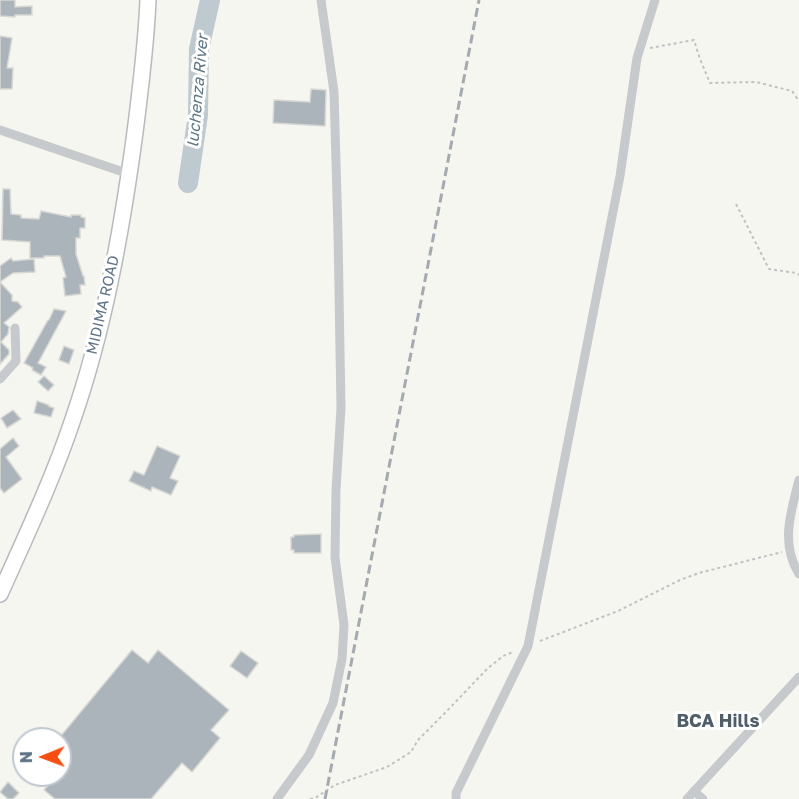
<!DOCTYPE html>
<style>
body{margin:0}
#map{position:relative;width:799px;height:799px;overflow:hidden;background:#f6f6f1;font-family:"Golos Text",sans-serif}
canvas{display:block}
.north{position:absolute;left:12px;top:727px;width:60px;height:60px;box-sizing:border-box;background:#fff;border:2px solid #c0c7cf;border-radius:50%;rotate:269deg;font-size:16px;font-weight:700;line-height:24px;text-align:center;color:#617486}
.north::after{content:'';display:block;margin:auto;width:21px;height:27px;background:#f54e12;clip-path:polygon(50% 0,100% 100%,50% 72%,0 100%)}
</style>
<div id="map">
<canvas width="799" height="799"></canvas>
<div class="north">N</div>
</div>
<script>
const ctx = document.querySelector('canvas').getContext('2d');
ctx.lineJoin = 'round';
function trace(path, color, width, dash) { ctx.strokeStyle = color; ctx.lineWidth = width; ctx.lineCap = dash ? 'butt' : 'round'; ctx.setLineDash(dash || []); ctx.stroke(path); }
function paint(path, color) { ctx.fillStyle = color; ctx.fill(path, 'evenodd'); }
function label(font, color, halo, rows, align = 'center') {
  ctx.font = font + ' "Golos Text",sans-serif'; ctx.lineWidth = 6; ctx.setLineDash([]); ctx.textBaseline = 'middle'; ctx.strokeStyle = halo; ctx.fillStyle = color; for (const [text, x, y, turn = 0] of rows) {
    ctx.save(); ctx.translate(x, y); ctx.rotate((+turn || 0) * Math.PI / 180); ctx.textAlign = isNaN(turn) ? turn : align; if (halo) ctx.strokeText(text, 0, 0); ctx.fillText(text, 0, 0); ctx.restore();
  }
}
const river = new Path2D(`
 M 188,183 L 198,115 L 199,49 L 210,0`);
const building = new Path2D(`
 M 0,0 L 15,0 L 15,7 L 32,6 L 32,15 L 15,15 L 15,17 L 0,16 Z
 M 0,36 L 12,38 L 7,68 L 13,68 L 12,89 L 0,89 Z
 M 311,89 L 326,90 L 325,126 L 273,123 L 274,100 L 310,102 Z
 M 3,189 L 10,189 L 11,214 L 21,215 L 21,218 L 39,219 L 41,211 L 71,217 L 71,215 L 81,215 L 81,217 L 85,218 L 85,228 L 80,228 L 80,238 L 76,238 L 76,254 L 83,276 L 84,276 L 85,285 L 80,285 L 81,294 L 65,296 L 63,278 L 66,277 L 60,256 L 44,256 L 44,258 L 30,258 L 30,242 L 2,240 Z
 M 11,258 L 13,261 L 34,259 L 35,272 L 13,273 L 0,282 L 12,295 L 12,301 L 18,302 L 22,307 L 4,323 L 9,327 L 8,334 L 1,342 L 9,350 L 9,354 L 0,364 L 0,266 Z
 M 54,309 L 66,311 L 38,363 L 46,367 L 41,375 L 32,370 L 33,368 L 24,363 L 48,320 L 49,320 Z
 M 64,346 L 74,350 L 69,364 L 59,360 Z
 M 44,376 L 54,385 L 48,391 L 38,382 Z
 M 37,401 L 49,405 L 48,406 L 54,408 L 51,417 L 34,413 Z
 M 13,410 L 21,419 L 7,428 L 1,418 Z
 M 13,438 L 19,446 L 6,457 L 22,479 L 4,493 L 0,488 L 0,449 Z
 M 157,446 L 180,456 L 170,478 L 178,481 L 171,495 L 152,487 L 151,491 L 129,481 L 134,471 L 144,475 Z
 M 321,534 L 321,553 L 294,553 L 294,550 L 291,550 L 291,537 L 294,537 L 294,535 Z
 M 132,650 L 148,663 L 158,650 L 229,710 L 211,730 L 220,738 L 192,772 L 182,763 L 151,799 L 55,799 L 44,790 L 57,775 L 60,775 L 60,737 Z
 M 241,651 L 258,663 L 247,678 L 230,666 Z
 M 8,782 L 19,793 L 13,799 L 8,799 L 0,792 Z`);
const path = new Path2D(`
 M 650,48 L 694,40 L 700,59 L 710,83 L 756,82 L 792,91 L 799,101
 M 736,204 L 769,269 L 796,273 L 799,275
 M 540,641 L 618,611 L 680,580 L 699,573 L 782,552
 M 310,799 L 315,798 L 335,785 L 387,767 L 411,752 L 418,740 L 443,715 L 487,669 L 503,656 L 513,652`);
const street = new Path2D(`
 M 0,130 L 129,174
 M 0,379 L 16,361 L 15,328
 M 799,480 C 791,512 780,543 799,574
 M 694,791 L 703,799
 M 277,799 L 309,755 L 333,703 L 342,659 L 344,625 L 335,557 L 336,490 L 341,408 L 338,232 L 334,92 L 321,0
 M 456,799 L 456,793 L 528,646 L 620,176 L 637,58 L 655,0
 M 687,799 L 799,677`);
const primary = new Path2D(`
 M 0,594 C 26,536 53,479 73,419 C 104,329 121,234 134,140 C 140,94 146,47 148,0`);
const rail = new Path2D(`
 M 325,799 L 479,0`);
const streetNames = [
 ["MIDIMA ROAD",103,305,-77]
];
const waterNames = [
 ["luchenza River",198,91,-85]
];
const quarterNames = [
 ["BCA Hills",718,721]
];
trace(river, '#becacf', 20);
paint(building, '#acb4bb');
trace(building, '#d7d7d4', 1.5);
trace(primary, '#b7bbbf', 18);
trace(path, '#c0c1c3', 2, [3, 3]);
trace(street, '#c7cacd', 9);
trace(primary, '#fff', 15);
trace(rail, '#a4aab0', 3, [9, 4.5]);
label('15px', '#617486', '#fff', streetNames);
label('italic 16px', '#5d7783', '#fff', waterNames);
label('bold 18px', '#505e6a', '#fff', quarterNames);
</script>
